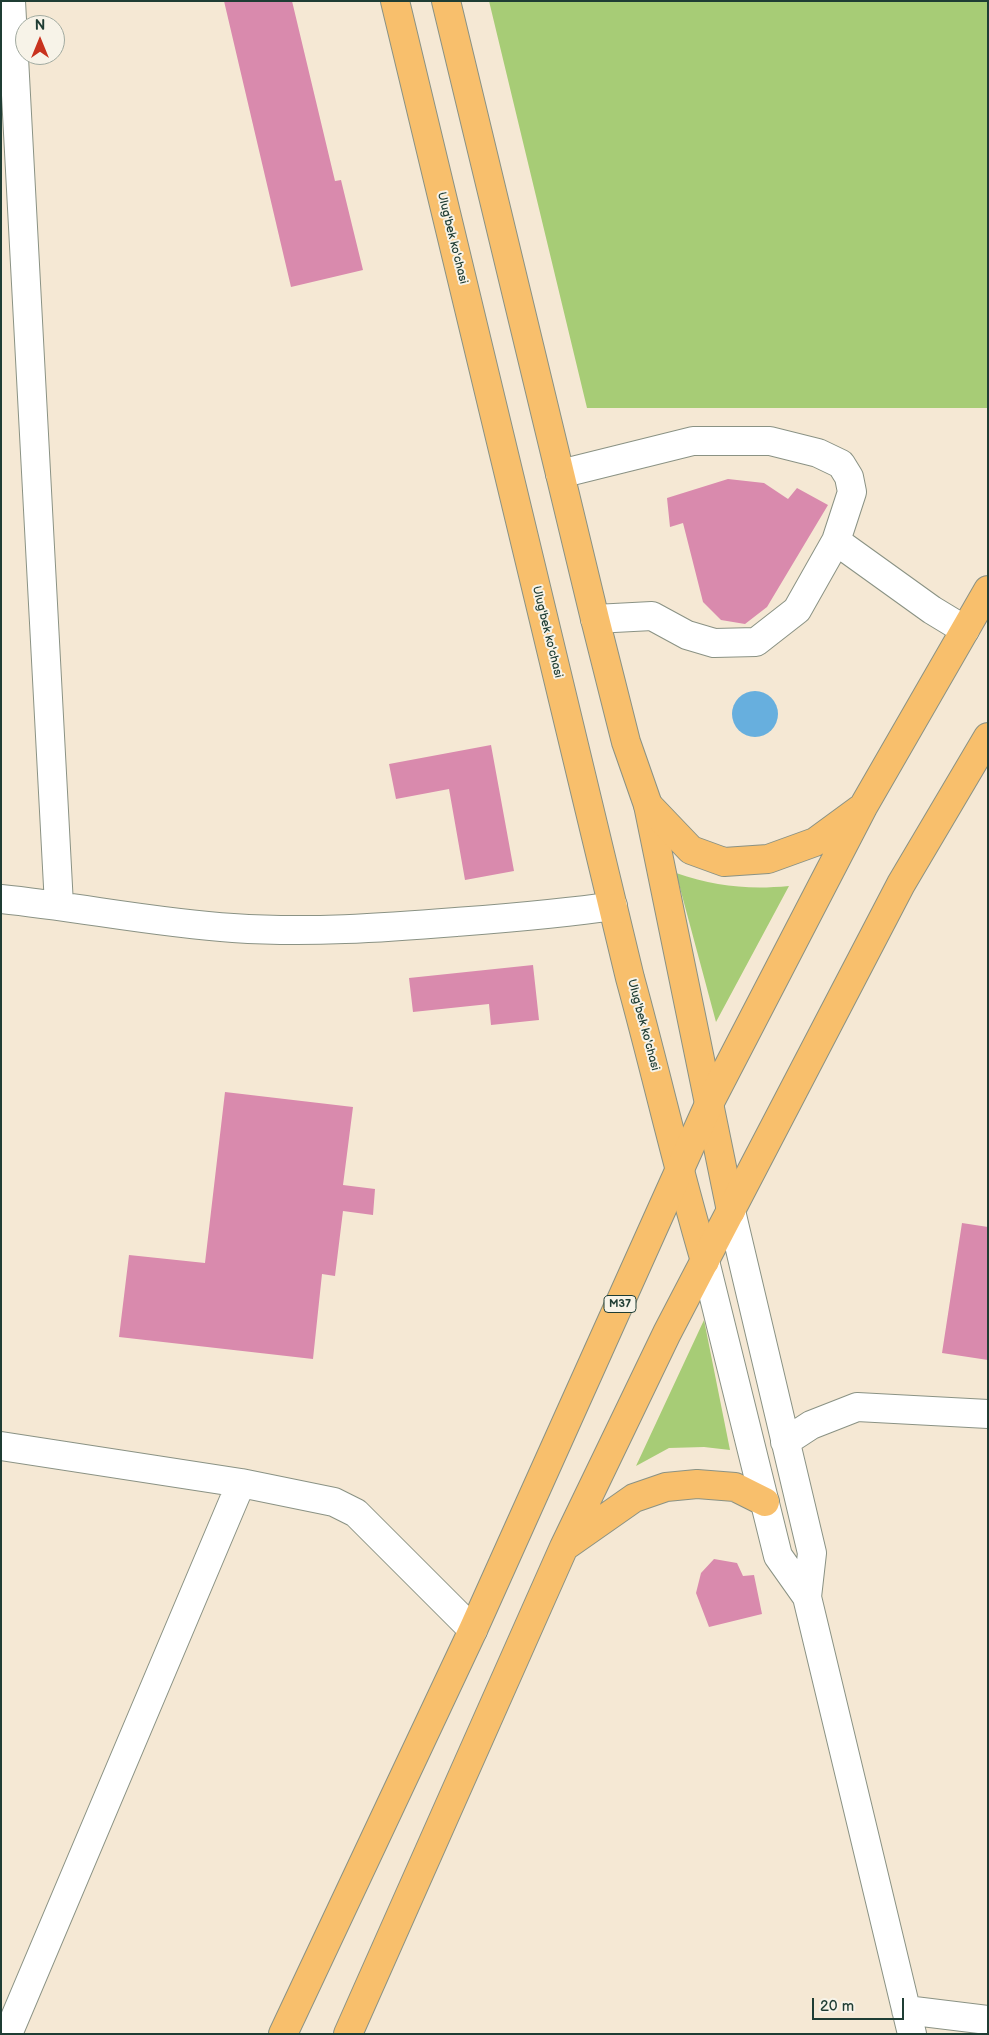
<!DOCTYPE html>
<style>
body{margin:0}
#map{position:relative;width:989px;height:2035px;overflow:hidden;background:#f5e8d4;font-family:"Balsamiq Sans",sans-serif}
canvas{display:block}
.frame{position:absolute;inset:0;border:2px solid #1f3d34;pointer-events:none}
.north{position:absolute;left:15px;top:15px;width:50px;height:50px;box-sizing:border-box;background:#f7f3e8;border:1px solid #a1aaa0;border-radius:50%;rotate:0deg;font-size:14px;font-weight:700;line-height:20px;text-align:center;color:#1f3d34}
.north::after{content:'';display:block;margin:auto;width:18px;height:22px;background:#c8321e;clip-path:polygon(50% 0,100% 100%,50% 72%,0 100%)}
.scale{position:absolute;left:812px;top:1998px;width:92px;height:22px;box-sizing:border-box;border:2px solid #1f3d34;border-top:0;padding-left:6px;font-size:15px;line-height:18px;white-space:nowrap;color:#1f3d34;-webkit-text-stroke:4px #f7f3e8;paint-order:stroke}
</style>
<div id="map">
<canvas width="989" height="2035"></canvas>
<div class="frame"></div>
<div class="north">N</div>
<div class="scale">20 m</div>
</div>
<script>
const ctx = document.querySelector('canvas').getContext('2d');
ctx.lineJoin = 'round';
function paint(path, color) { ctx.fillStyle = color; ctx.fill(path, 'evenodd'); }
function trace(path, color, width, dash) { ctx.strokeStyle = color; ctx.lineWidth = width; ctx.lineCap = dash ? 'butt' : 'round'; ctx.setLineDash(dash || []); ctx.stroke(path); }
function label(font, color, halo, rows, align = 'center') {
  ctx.font = font + ' "Balsamiq Sans",sans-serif'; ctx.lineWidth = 4; ctx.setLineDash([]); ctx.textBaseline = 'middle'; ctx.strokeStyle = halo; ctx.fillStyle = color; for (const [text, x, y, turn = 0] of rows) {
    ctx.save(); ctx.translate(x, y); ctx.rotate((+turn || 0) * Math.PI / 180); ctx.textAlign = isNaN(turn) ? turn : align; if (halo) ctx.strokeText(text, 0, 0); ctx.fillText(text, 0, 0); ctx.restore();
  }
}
const green = new Path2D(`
 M 489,1 L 988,1 L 988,408 L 587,408 Z
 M 676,873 C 715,886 747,890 789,886 L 716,1022 Z
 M 704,1320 L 730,1450 L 704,1447 L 669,1448 L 636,1466 Z`);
const water = new Path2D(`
 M732 714a23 23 0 1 1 46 0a23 23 0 1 1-46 0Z`);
const building = new Path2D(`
 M 224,1 L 292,1 L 335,181 L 341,180 L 363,270 L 291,287 Z
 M 728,479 L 764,483 L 788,499 L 797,488 L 828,505 L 767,607 L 745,624 L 721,620 L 703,602 L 683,523 L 670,527 L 667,498 Z
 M 491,745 L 514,871 L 465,880 L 449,789 L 396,799 L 389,764 Z
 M 533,965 L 539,1020 L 491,1025 L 489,1004 L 413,1012 L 409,978 Z
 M 225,1092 L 353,1107 L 343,1185 L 375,1189 L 373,1215 L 343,1211 L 335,1276 L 322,1274 L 313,1359 L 119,1337 L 129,1255 L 205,1263 Z
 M 962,1223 L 988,1227 L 988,1360 L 942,1353 Z
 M 714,1559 L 737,1563 L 743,1576 L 754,1575 L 762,1614 L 709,1627 L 696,1593 L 701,1573 Z`);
const minor = new Path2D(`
 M 11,1 L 59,905
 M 560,474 L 693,441 L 770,441 L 818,453 L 841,464 L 849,477 L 852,492 L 836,541 L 797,610 L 756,642 L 714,643 L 687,635 L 652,616 L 595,619
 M 836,541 L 932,610 L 965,630
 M 1,899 C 79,907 155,923 233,928 C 307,933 382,928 456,922 C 508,918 561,914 613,906
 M 731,1211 L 812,1553 L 807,1597 L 912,2034
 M 705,1261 L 778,1556 L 807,1597
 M 785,1442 L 811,1425 L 857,1407 L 988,1414
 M 1,1446 L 241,1483 L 334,1502 L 356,1513 L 473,1630
 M 906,2010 L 988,2020
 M 8,2034 L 241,1483`);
const major = new Path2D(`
 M 395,1 L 630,978 C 656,1072 677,1167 705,1261
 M 446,1 L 595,619 L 626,742 L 648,805 L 731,1211`);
const highway = new Path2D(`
 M 648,805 L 691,850 L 724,862 L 768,859 L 815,842 L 860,809
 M 567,1545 L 634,1498 L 666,1487 L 697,1484 L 735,1487 L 765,1502
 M 283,2034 L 473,1630 L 710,1102 L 863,807 L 988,590
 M 348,2034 L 564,1547 L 667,1333 L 901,884 L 988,737`);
const shields = [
 [620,1304,32]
];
const shieldNames = [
 ["M37",620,1304]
];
const streetNames = [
 ["Ulug'bek ko'chasi",452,238,76],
 ["Ulug'bek ko'chasi",547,632,76],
 ["Ulug'bek ko'chasi",643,1025,75]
];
paint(green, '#a7cc76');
paint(water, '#67afde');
paint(building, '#d98aad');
trace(minor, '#8a9284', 30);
trace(major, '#8a9284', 30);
trace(highway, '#8a9284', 30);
trace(minor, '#fff', 28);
trace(major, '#f8bf6c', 28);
trace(highway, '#f8bf6c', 28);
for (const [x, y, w] of shields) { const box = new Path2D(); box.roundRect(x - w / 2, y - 8.5, w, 17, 4); ctx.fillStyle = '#f7f3e8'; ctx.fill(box); trace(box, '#1f3d34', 1); }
label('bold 11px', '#1f3d34', null, shieldNames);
label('12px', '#1f3d34', '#f7f3e8', streetNames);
</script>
